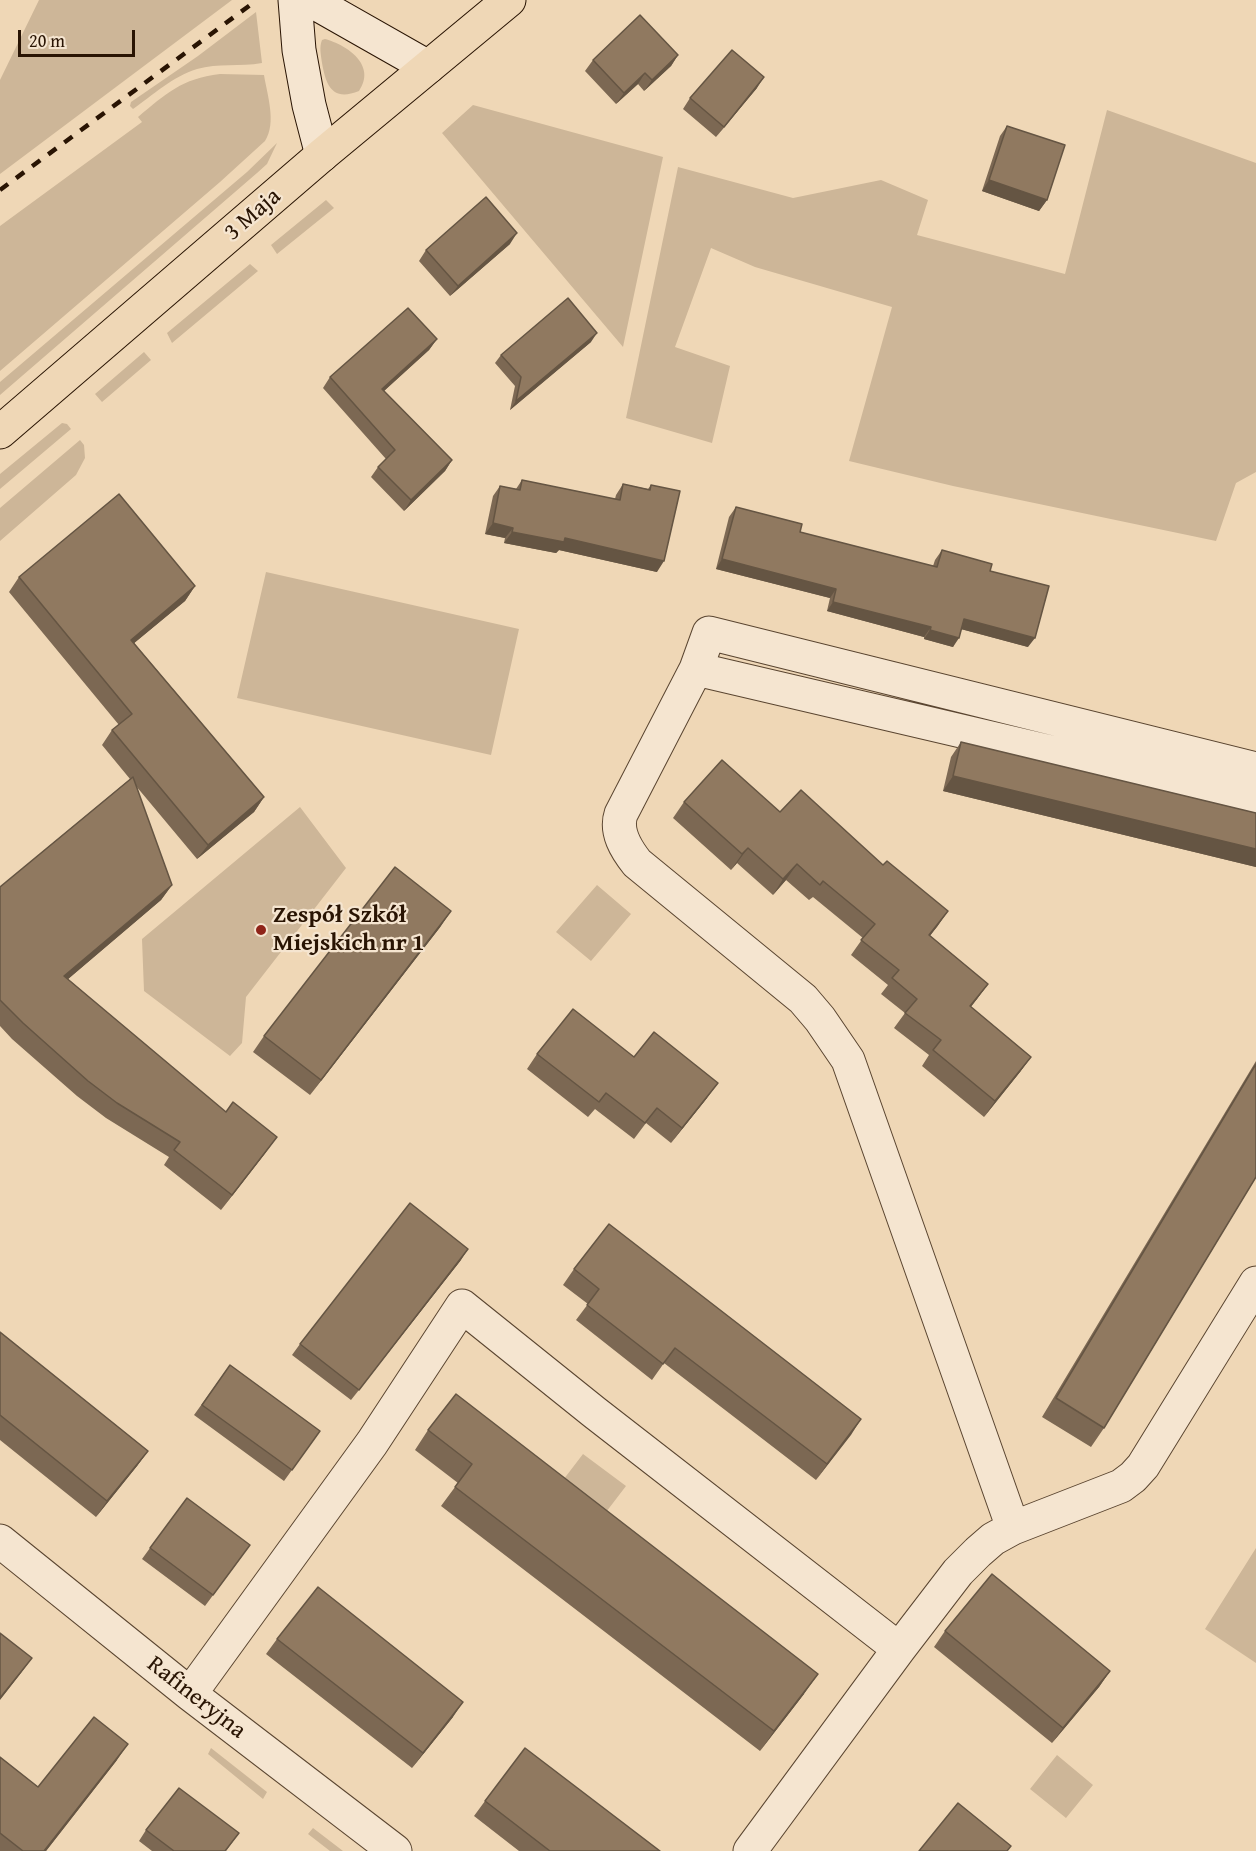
<!DOCTYPE html>
<meta charset="utf-8">
<style>
body{margin:0}
#map{position:relative;width:1256px;height:1851px;overflow:hidden;background:#efd7b6;font-family:"Gentium Book Plus",serif}
canvas{display:block}
.scale{position:absolute;left:18px;top:30px;width:117px;height:27px;box-sizing:border-box;border:3px solid #291403;border-top:0;padding-left:8px;font-size:18px;line-height:21px;white-space:nowrap;color:#291403;-webkit-text-stroke:4px #f5e5d0;paint-order:stroke}
</style>
<div id="map">
<canvas width="1256" height="1851"></canvas>
<div class="scale">20 m</div>
</div>
<script>
const ctx = document.querySelector('canvas').getContext('2d');
ctx.lineJoin = 'round';
function paint(path, color) { ctx.fillStyle = color; ctx.fill(path, 'evenodd'); }
function trace(path, color, width, dash) { ctx.strokeStyle = color; ctx.lineWidth = width; ctx.lineCap = dash ? 'butt' : 'round'; ctx.setLineDash(dash || []); ctx.stroke(path); }
function label(font, color, halo, rows, align = 'center') {
  ctx.font = font + ' "Gentium Book Plus",serif'; ctx.lineWidth = 4.5; ctx.setLineDash([]); ctx.textBaseline = 'middle'; ctx.strokeStyle = halo; ctx.fillStyle = color; for (const [text, x, y, turn = 0] of rows) {
    ctx.save(); ctx.translate(x, y); ctx.rotate((+turn || 0) * Math.PI / 180); ctx.textAlign = isNaN(turn) ? turn : align; if (halo) ctx.strokeText(text, 0, 0); ctx.fillText(text, 0, 0); ctx.restore();
  }
}
const green = new Path2D(`
 M 39,0 L 232,0 L 0,174 L 0,80 Z
 M 256,12 L 262,63 C 240,67 218,63 197,69 C 173,76 152,96 133,109 L 130,106 L 131,102 L 198,56 Z
 M 325,39 C 347,45 377,65 359,91 C 332,102 326,85 322,63 C 321,55 319,47 322,40 Z
 M 220,74 L 264,75 C 267,94 277,123 265,141 L 220,182 L 0,371 L 0,226 L 142,122 L 138,117 C 167,93 181,79 220,74 Z
 M 473,105 L 663,157 L 623,347 L 442,133 Z
 M 1107,110 L 1256,163 L 1256,472 L 1236,483 L 1216,541 L 953,486 L 849,461 L 892,307 L 755,267 L 711,248 L 675,347 L 730,366 L 712,443 L 626,418 L 678,167 L 793,198 L 881,180 L 928,200 L 917,235 L 1065,274 Z
 M 277,143 L 267,164 L 257,173 L 0,395 L 0,382 L 247,172 Z
 M 326,200 L 334,208 L 277,254 L 271,245 Z
 M 250,264 L 258,271 L 172,343 L 167,333 Z
 M 144,352 L 151,360 L 102,402 L 95,394 Z
 M 62,423 L 67,424 L 71,429 L 0,489 L 0,474 Z
 M 80,440 L 84,445 L 85,458 L 76,475 L 0,541 L 0,508 Z
 M 266,572 L 519,629 L 491,755 L 237,698 Z
 M 300,807 L 346,868 L 246,997 L 242,1043 L 230,1056 L 144,991 L 142,939 Z
 M 597,885 L 631,914 L 591,961 L 556,932 Z
 M 583,1454 L 626,1486 L 600,1520 L 557,1488 Z
 M 1256,1548 L 1256,1663 L 1205,1629 Z
 M 211,1748 L 267,1792 L 263,1799 L 208,1754 Z
 M 1057,1755 L 1093,1785 L 1066,1818 L 1030,1789 Z
 M 313,1828 L 343,1851 L 330,1851 L 308,1834 Z`);
const street = new Path2D(`
 M 696,669 L 1256,800
 M 1013,1528 L 848,1060 L 820,1019 L 803,999 L 637,863 C 626,849 615,832 621,814 L 696,669 L 709,633 L 1256,769
 M 0,1541 L 190,1694 L 395,1851
 M 190,1694 L 372,1443 L 462,1306 L 594,1412 L 899,1649
 M 750,1851 L 899,1649 L 958,1572 L 978,1552 L 993,1539 L 1013,1528 L 1121,1486 L 1133,1477 L 1143,1466 L 1256,1283`);
const secondary = new Path2D(`
 M 295,0 L 299,50 L 309,105 L 322,155
 M 310,0 L 428,67`);
const primary = new Path2D(`
 M 0,432 L 322,155 L 509,0`);
const rail = new Path2D(`
 M 0,190 L 257,0`);
const wall = new Path2D(`
 M 678,55 L 671,66 L 644,91 L 638,84 L 616,104 L 585,71 L 593,60 Z
 M 757,88 L 716,137 L 683,109 L 690,98 Z
 M 1007,126 L 1047,200 L 1039,211 L 982,191 L 1000,136 Z
 M 510,244 L 450,296 L 419,261 L 426,250 Z
 M 437,339 L 429,350 L 384,391 L 452,460 L 445,471 L 404,511 L 371,477 L 378,467 L 386,459 L 323,388 L 330,377 Z
 M 591,342 L 510,410 L 515,386 L 495,363 L 501,355 Z
 M 522,480 L 615,499 L 616,495 L 623,484 L 648,489 L 651,485 L 657,572 L 559,550 L 556,553 L 504,543 L 505,538 L 485,534 L 493,496 L 500,486 L 516,489 Z
 M 736,507 L 800,532 L 933,566 L 935,560 L 942,550 L 990,571 L 1028,647 L 961,629 L 953,647 L 924,639 L 924,637 L 827,611 L 830,598 L 716,569 L 729,517 Z
 M 19,577 L 195,586 L 185,601 L 134,643 L 264,797 L 254,812 L 197,859 L 136,786 L 172,885 L 161,900 L 68,979 L 266,1152 L 221,1210 L 164,1165 L 169,1157 L 106,1118 L 77,1096 L 12,1039 L 0,1026 L 0,887 L 130,779 L 102,745 L 112,730 L 119,725 L 9,592 Z
 M 961,742 L 1256,813 L 1256,867 L 943,791 L 951,757 Z
 M 684,802 L 780,812 L 883,865 L 948,911 L 930,936 L 988,984 L 971,1007 L 1031,1057 L 1020,1072 L 984,1117 L 922,1066 L 929,1055 L 894,1028 L 905,1013 L 881,994 L 888,985 L 851,955 L 863,938 L 813,897 L 809,900 L 786,880 L 773,895 L 737,863 L 731,870 L 673,818 Z
 M 441,926 L 310,1095 L 253,1052 L 264,1036 Z
 M 537,1054 L 634,1057 L 707,1098 L 671,1143 L 646,1123 L 634,1139 L 595,1109 L 588,1117 L 527,1069 Z
 M 1256,1061 L 1256,1177 L 1104,1428 L 1091,1447 L 1042,1417 Z
 M 461,1260 L 351,1400 L 292,1355 L 300,1344 Z
 M 574,1269 L 861,1419 L 816,1480 L 664,1363 L 652,1380 L 576,1320 L 588,1304 L 563,1285 Z
 M 0,1332 L 148,1451 L 137,1466 L 96,1517 L 0,1440 Z
 M 230,1365 L 320,1431 L 284,1481 L 194,1415 Z
 M 428,1430 L 804,1694 L 760,1751 L 441,1506 L 458,1483 L 415,1450 Z
 M 150,1548 L 243,1555 L 205,1606 L 142,1559 Z
 M 945,1631 L 1110,1671 L 1099,1687 L 1052,1743 L 934,1647 Z
 M 277,1639 L 453,1717 L 412,1768 L 266,1654 Z
 M 0,1757 L 38,1787 L 117,1760 L 46,1851 L 0,1851 Z
 M 485,1801 L 660,1851 L 519,1851 L 474,1816 Z
 M 146,1830 L 239,1833 L 226,1851 L 152,1851 L 139,1841 Z`);
const shadedWall = new Path2D(`
 M 678,55 L 671,66 L 644,91 L 652,80 Z
 M 645,73 L 638,84 L 616,104 L 624,93 Z
 M 764,77 L 757,88 L 716,137 Z
 M 989,180 L 1047,200 L 1039,211 L 982,191 Z
 M 517,233 L 510,244 L 450,296 L 458,286 Z
 M 597,333 L 591,342 L 510,410 L 516,401 Z
 M 437,339 L 429,350 L 374,400 L 382,389 Z
 M 452,460 L 445,471 L 404,511 L 411,500 Z
 M 493,523 L 513,528 L 505,538 L 485,534 Z
 M 512,532 L 565,538 L 664,561 L 657,572 L 559,550 L 556,553 L 504,543 Z
 M 722,559 L 836,589 L 830,598 L 716,569 Z
 M 195,586 L 185,601 L 121,654 L 131,640 Z
 M 833,602 L 931,627 L 924,637 L 827,611 Z
 M 964,619 L 1035,638 L 1028,647 L 957,628 Z
 M 930,630 L 959,638 L 953,647 L 924,639 Z
 M 953,776 L 1256,849 L 1256,867 L 943,791 Z
 M 264,797 L 254,812 L 197,859 L 208,845 Z
 M 748,848 L 737,863 L 731,870 L 742,854 Z
 M 797,864 L 786,880 L 773,895 L 783,879 Z
 M 172,885 L 161,900 L 54,991 L 64,976 Z
 M 451,911 L 441,926 L 310,1095 L 321,1080 Z
 M 948,911 L 937,927 L 918,950 L 929,935 Z
 M 988,984 L 977,999 L 959,1021 L 970,1006 Z
 M 1031,1057 L 1020,1072 L 984,1117 L 995,1101 Z
 M 718,1083 L 707,1098 L 671,1143 L 682,1128 Z
 M 277,1137 L 266,1152 L 221,1210 L 232,1195 Z
 M 468,1249 L 461,1260 L 351,1400 L 359,1390 Z
 M 861,1419 L 851,1435 L 816,1480 L 827,1464 Z
 M 148,1451 L 137,1466 L 96,1517 L 107,1501 Z
 M 32,1658 L 21,1673 L 0,1700 L 0,1698 Z
 M 1110,1671 L 1099,1687 L 1052,1743 L 1063,1728 Z
 M 818,1674 L 804,1694 L 760,1751 L 774,1731 Z
 M 463,1702 L 453,1717 L 412,1768 L 423,1753 Z
 M 128,1744 L 117,1760 L 46,1851 L 44,1851 Z`);
const building = new Path2D(`
 M 640,15 L 678,55 L 652,80 L 645,73 L 624,93 L 593,60 Z
 M 732,50 L 764,77 L 724,127 L 690,98 Z
 M 1007,126 L 1065,145 L 1047,200 L 989,180 Z
 M 486,197 L 517,233 L 458,286 L 426,250 Z
 M 568,298 L 597,333 L 516,401 L 521,377 L 501,355 Z
 M 408,308 L 437,339 L 382,389 L 452,460 L 411,500 L 378,467 L 395,450 L 330,377 Z
 M 522,480 L 620,500 L 623,484 L 650,490 L 651,485 L 680,491 L 664,561 L 565,538 L 564,542 L 512,532 L 513,528 L 493,523 L 500,486 L 520,490 Z
 M 119,494 L 195,586 L 131,640 L 264,797 L 208,845 L 112,730 L 132,714 L 19,577 Z
 M 736,507 L 802,524 L 800,532 L 937,567 L 942,550 L 992,564 L 990,571 L 1049,586 L 1035,638 L 964,619 L 959,638 L 930,630 L 931,627 L 833,602 L 836,589 L 722,559 Z
 M 961,742 L 1256,813 L 1256,849 L 953,776 Z
 M 722,760 L 780,812 L 801,790 L 883,865 L 887,861 L 948,911 L 929,935 L 988,984 L 970,1006 L 1031,1057 L 995,1101 L 933,1050 L 941,1040 L 905,1013 L 917,999 L 892,978 L 899,970 L 861,940 L 875,924 L 823,881 L 820,885 L 797,864 L 783,879 L 748,848 L 742,854 L 684,802 Z
 M 133,777 L 172,885 L 64,976 L 226,1112 L 233,1102 L 277,1137 L 232,1195 L 174,1150 L 180,1142 L 117,1103 L 88,1081 L 23,1023 L 0,1000 L 0,887 Z
 M 395,867 L 451,911 L 321,1080 L 264,1036 Z
 M 573,1009 L 634,1057 L 654,1032 L 718,1083 L 682,1128 L 657,1108 L 645,1123 L 606,1093 L 599,1102 L 537,1054 Z
 M 1256,1064 L 1256,1177 L 1104,1428 L 1056,1398 Z
 M 410,1203 L 468,1249 L 359,1390 L 300,1344 Z
 M 609,1224 L 861,1419 L 827,1464 L 675,1348 L 663,1364 L 587,1305 L 599,1289 L 574,1269 Z
 M 0,1332 L 148,1451 L 107,1501 L 0,1415 Z
 M 230,1365 L 320,1431 L 292,1470 L 202,1405 Z
 M 456,1394 L 818,1674 L 774,1731 L 455,1487 L 472,1464 L 428,1430 Z
 M 187,1498 L 250,1545 L 213,1595 L 150,1548 Z
 M 992,1574 L 1110,1671 L 1063,1728 L 945,1631 Z
 M 318,1587 L 463,1702 L 423,1753 L 277,1639 Z
 M 0,1633 L 32,1658 L 0,1698 Z
 M 94,1717 L 128,1744 L 44,1851 L 23,1851 L 0,1833 L 0,1757 L 38,1787 Z
 M 525,1748 L 660,1851 L 550,1851 L 485,1801 Z
 M 179,1788 L 239,1833 L 225,1851 L 174,1851 L 146,1830 Z
 M 958,1803 L 1011,1846 L 1007,1851 L 919,1851 Z`);
const markers = [
 [261,930,6,"#8f2418"]
];
const streetNames = [
 ["3 Maja",253,215,-41],
 ["Rafineryjna",196,1698,38]
];
const poiNames = [
 ["Zespół Szkół",273,916],
 ["Miejskich nr 1",273,944]
];
paint(green, '#cdb698');
trace(street, '#5a4530', 35);
trace(secondary, '#291403', 35);
trace(primary, '#291403', 35);
trace(street, '#f5e5d0', 33);
trace(secondary, '#f5e5d0', 33);
trace(primary, '#efd7b6', 33);
trace(rail, '#291403', 4.5, [10, 10]);
paint(wall, '#7c6853');
paint(shadedWall, '#655543');
paint(building, '#907960');
trace(building, '#655543', 1.5);
for (const [x, y, r, color] of markers) { const dot = new Path2D(); dot.arc(x, y, r, 0, 2 * Math.PI); ctx.fillStyle = color; ctx.fill(dot); trace(dot, '#f5e5d0', 2); }
label('24px', '#291403', '#f5e5d0', streetNames);
label('bold 24px', '#291403', '#f5e5d0', poiNames, 'left');
</script>
